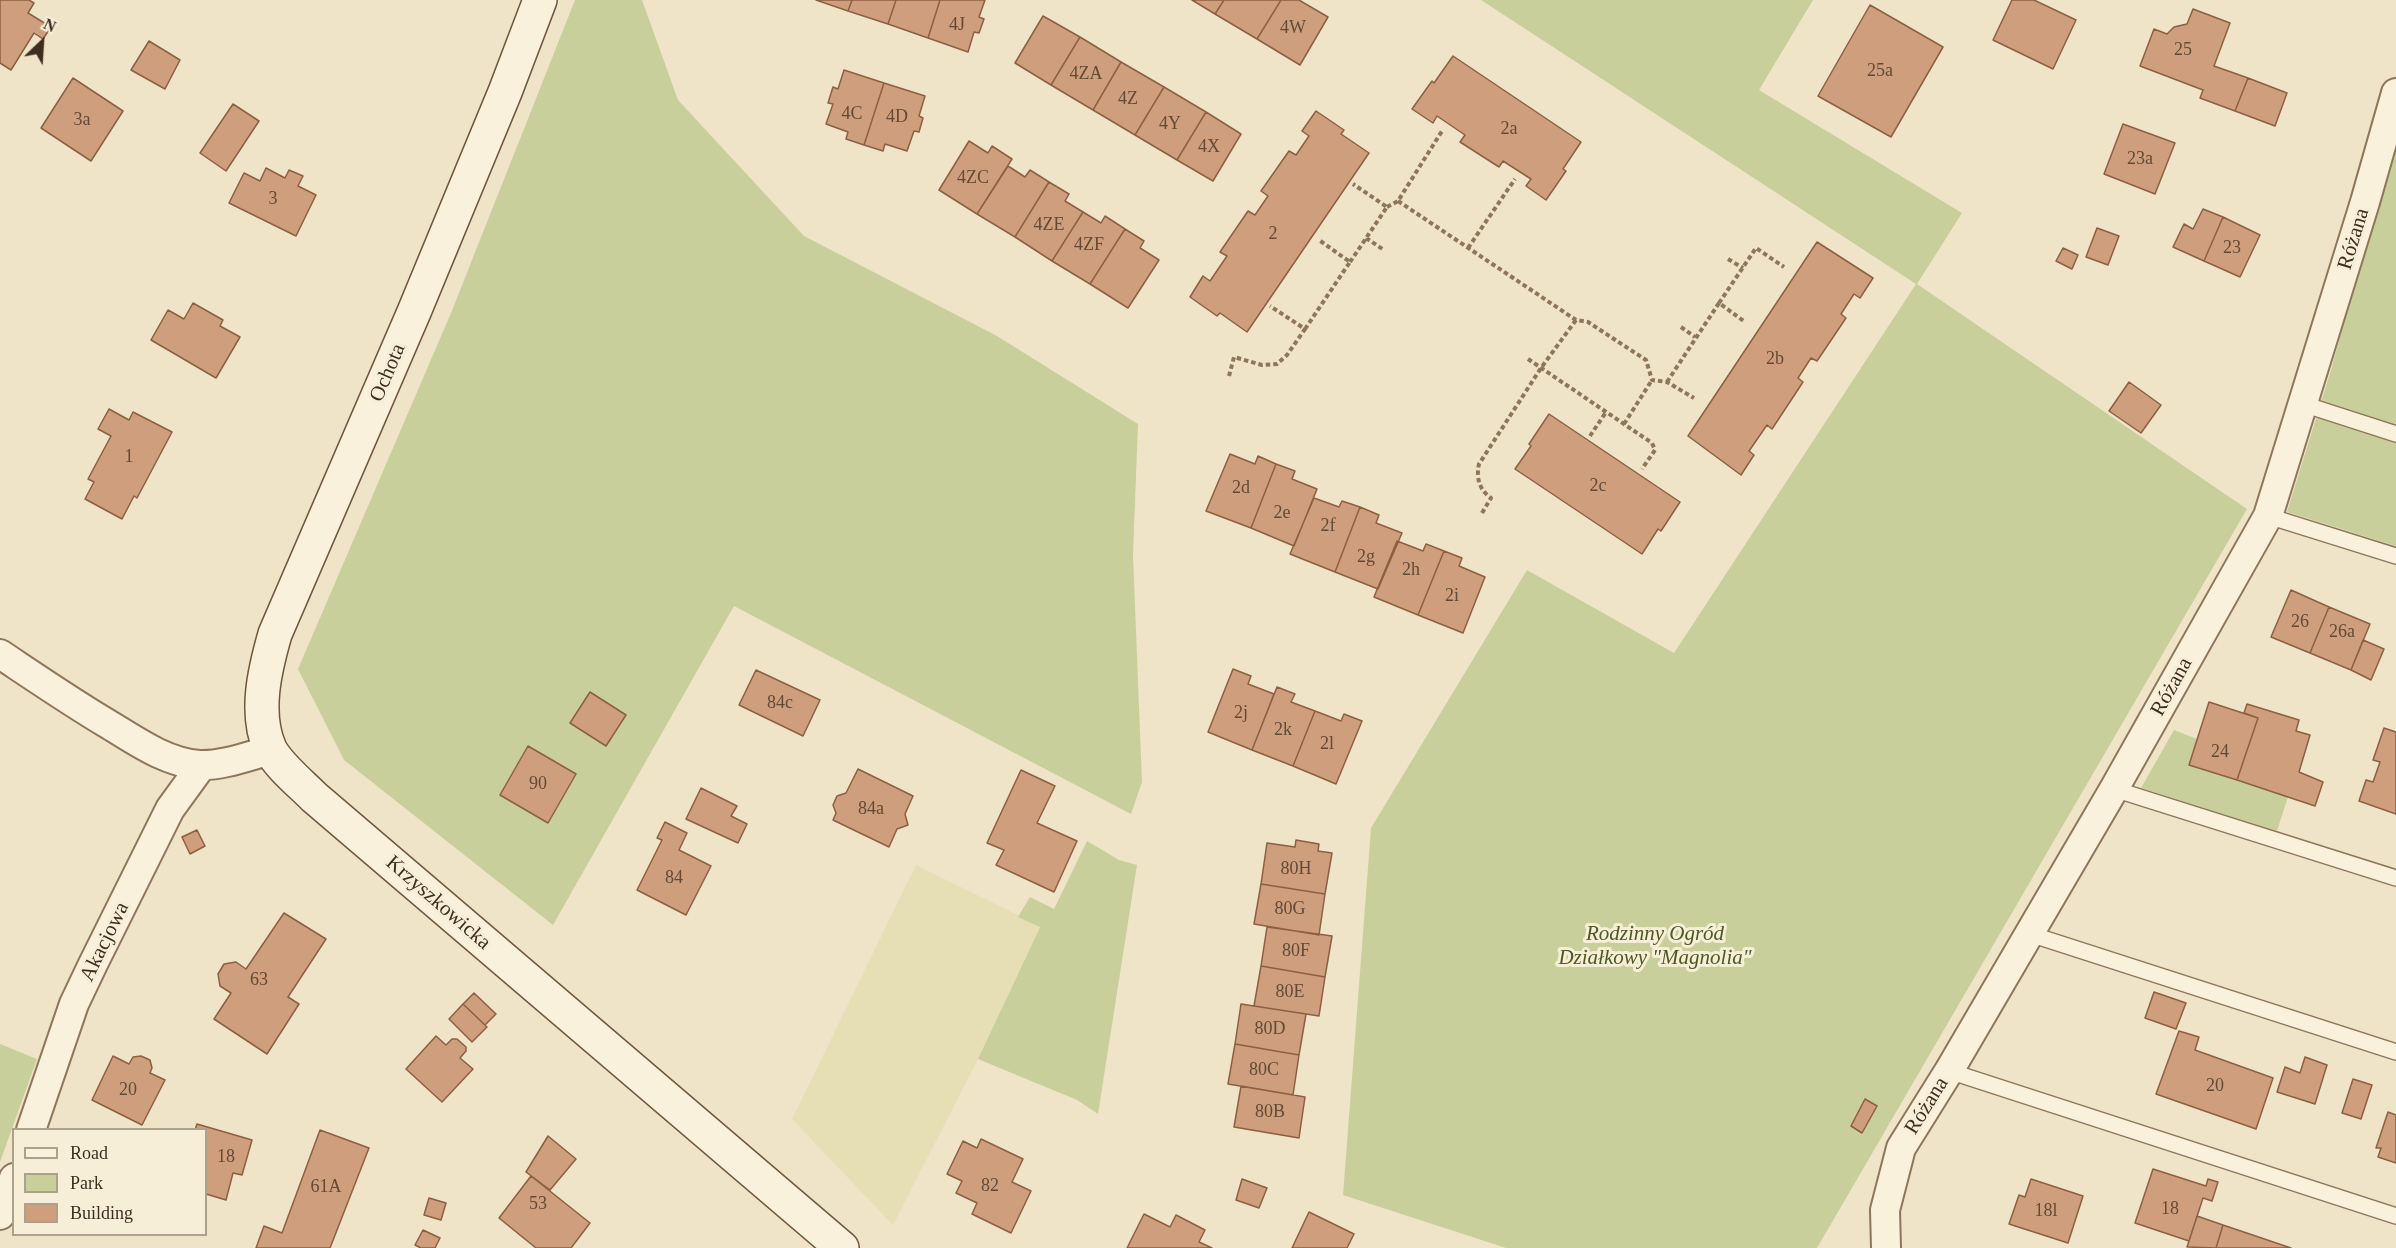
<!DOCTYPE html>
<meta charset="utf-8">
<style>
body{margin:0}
#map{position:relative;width:2396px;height:1248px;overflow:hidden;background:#f0e4c8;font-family:Georgia,serif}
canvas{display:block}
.legend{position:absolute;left:12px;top:1128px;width:195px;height:108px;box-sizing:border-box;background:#f7eed8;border:2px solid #ada18e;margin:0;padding:8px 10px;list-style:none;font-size:18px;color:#3d2e20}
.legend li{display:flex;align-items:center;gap:12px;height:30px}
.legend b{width:30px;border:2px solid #ada18e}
.north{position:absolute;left:12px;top:12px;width:60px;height:60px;-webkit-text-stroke:4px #f7eed8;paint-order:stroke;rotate:25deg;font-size:16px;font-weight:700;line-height:24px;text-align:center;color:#3d2e20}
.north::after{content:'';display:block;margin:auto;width:21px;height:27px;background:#3d2e20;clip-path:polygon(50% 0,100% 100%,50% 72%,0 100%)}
</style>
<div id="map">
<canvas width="2396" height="1248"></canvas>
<ul class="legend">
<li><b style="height:8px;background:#faf1dc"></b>Road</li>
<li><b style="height:16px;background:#c9cf9b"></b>Park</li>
<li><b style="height:16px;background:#cf9f7d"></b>Building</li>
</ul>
<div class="north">N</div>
</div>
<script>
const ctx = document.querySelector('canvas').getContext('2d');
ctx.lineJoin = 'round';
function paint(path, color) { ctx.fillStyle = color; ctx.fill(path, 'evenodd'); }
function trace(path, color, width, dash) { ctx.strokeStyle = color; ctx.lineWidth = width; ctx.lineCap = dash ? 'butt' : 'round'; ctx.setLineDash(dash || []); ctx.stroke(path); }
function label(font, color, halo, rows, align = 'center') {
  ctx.font = font + ' Georgia,serif'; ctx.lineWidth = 6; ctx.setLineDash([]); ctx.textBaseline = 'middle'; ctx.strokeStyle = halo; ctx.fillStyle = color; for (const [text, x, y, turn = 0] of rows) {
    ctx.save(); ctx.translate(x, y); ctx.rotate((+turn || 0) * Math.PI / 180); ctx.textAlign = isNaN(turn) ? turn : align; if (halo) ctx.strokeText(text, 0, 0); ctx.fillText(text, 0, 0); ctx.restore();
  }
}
const farmland = new Path2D(`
 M 916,865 L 1040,926 L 978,1059 L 893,1225 L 792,1119 Z`);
const green = new Path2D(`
 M 575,0 L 642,0 L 678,100 L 804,236 L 997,336 L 1138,424 L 1133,555 L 1142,782 L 1131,814 L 734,606 L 553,925 L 344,760 L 298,669 L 451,313 Z
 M 1481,0 L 1813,0 L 1759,90 L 1962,213 L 1917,284 L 2247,509 L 1817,1248 L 1506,1248 L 1343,1195 L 1371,828 L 1527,570 L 1674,653 L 1916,284 Z
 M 2396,143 L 2396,546 L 2287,512 L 2331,370 L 2378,197 Z
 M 2174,730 L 2197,739 L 2189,765 L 2288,797 L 2277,831 L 2141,788 Z
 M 1087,841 L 1119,860 L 1137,865 L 1098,1114 L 1077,1100 L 978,1059 L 1040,927 L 1018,917 L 1030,897 L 1054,909 Z
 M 0,1044 L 37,1059 L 0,1162 Z`);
const building = new Path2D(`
 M 0,0 L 29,0 L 34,3 L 28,13 L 51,27 L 43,39 L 34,33 L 11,70 L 0,63 Z
 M 816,0 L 852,0 L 848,11 Z
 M 852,0 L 896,0 L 888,24 L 848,11 Z
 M 896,0 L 940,0 L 928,38 L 888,24 Z
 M 940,0 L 985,0 L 979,17 L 984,19 L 979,33 L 974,32 L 968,52 L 928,38 Z
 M 1192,0 L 1224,0 L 1215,14 Z
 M 1224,0 L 1281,0 L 1257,39 L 1215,14 Z
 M 1281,0 L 1299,0 L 1328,17 L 1300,65 L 1257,39 Z
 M 2012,0 L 2034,0 L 2076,20 L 2053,69 L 1993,40 Z
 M 1870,5 L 1943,47 L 1891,137 L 1818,96 Z
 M 2193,9 L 2230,23 L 2214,66 L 2248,78 L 2235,111 L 2200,98 L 2203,90 L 2140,66 L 2154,29 L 2167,34 L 2174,27 L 2187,24 Z
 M 1043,16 L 1080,37 L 1051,85 L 1015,63 Z
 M 1080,37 L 1121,62 L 1093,110 L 1051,85 Z
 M 149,41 L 180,60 L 165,89 L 131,70 Z
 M 1453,56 L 1581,142 L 1563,169 L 1566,171 L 1546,200 L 1526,186 L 1531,179 L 1503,161 L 1499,167 L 1460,142 L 1465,135 L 1437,116 L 1433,123 L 1412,109 L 1432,81 L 1434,83 Z
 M 1121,62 L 1164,87 L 1135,135 L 1093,110 Z
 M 844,70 L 884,83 L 864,145 L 846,139 L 848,132 L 826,124 L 833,104 L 828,103 L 833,87 L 838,89 Z
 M 73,78 L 123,111 L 91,161 L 41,128 Z
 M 2248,78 L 2287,93 L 2275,126 L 2235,111 Z
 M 884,83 L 925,96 L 919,116 L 923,118 L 919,132 L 914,131 L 907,151 L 885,144 L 883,151 L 864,145 Z
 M 1164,87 L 1206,112 L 1177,160 L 1135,135 Z
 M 233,104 L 259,121 L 226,171 L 200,153 Z
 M 1316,111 L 1344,130 L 1341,134 L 1369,153 L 1247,332 L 1220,313 L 1217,316 L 1190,297 L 1203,276 L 1210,281 L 1227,256 L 1220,252 L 1248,211 L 1255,215 L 1268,196 L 1261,191 L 1289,151 L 1296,155 L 1309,136 L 1302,131 Z
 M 1206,112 L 1241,134 L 1213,181 L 1177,160 Z
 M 2123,124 L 2175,143 L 2155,194 L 2104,174 Z
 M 969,141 L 988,153 L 992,146 L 1012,159 L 977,214 L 939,190 Z
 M 1008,166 L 1025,177 L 1030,170 L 1049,182 L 1015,237 L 977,214 Z
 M 266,168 L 285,178 L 289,170 L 303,176 L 298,186 L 316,195 L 296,236 L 229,203 L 244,173 L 260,181 Z
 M 1049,182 L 1069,194 L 1065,201 L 1083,212 L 1052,261 L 1015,237 Z
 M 2203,209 L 2223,217 L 2204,261 L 2173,247 L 2184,224 L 2193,229 Z
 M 1083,212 L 1101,223 L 1105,216 L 1125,229 L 1090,284 L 1052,261 Z
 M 2223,217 L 2260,235 L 2240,277 L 2204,261 Z
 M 2097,228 L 2119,236 L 2108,265 L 2086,257 Z
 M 1125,229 L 1144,241 L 1140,248 L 1159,260 L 1128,308 L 1090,284 Z
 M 1817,242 L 1873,278 L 1860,298 L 1854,294 L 1841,314 L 1846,318 L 1817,361 L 1811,358 L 1798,378 L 1803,382 L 1772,429 L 1767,425 L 1749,451 L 1754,455 L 1741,475 L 1688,436 Z
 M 2063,248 L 2078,255 L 2072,269 L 2056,261 Z
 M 193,303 L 223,320 L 220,326 L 240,337 L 216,378 L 151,340 L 168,310 L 184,319 Z
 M 2129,382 L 2161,405 L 2141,433 L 2109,411 Z
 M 109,409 L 129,420 L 133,412 L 172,432 L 137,498 L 134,496 L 122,519 L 85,499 L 94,482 L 88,479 L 111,436 L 98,429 Z
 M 1549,414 L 1680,502 L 1661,531 L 1658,529 L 1642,554 L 1515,469 L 1531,446 L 1529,444 Z
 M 1230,454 L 1255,464 L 1258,456 L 1276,464 L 1251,528 L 1206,511 Z
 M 1276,464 L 1295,471 L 1292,479 L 1317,489 L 1294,546 L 1251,528 Z
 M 1314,498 L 1339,507 L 1342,501 L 1360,507 L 1335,572 L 1290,554 Z
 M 1360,507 L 1379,515 L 1376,523 L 1402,533 L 1378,589 L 1335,572 Z
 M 1397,541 L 1423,551 L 1426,544 L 1444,551 L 1418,615 L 1374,597 Z
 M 1444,551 L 1462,558 L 1459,566 L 1485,577 L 1463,633 L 1418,615 Z
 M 2291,590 L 2329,607 L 2310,653 L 2271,637 Z
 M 2329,607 L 2370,624 L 2351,670 L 2310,653 Z
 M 2363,640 L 2384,649 L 2371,680 L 2351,670 Z
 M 1233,669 L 1251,676 L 1248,684 L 1274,694 L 1252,750 L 1208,732 Z
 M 756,670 L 820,700 L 803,736 L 739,705 Z
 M 1277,687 L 1295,694 L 1291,702 L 1315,711 L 1293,766 L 1252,750 Z
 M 590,692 L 626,715 L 606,746 L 570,723 Z
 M 2209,702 L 2258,718 L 2237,780 L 2189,765 Z
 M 2247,704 L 2299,720 L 2296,731 L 2310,735 L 2299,772 L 2323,782 L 2315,806 L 2237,780 L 2258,718 L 2244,713 Z
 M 1315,711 L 1341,721 L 1344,714 L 1362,721 L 1336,784 L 1293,766 Z
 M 2384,728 L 2396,732 L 2396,814 L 2359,801 L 2366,780 L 2373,782 L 2380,762 L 2373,760 Z
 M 528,746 L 576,774 L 548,823 L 500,795 Z
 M 858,769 L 913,796 L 905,814 L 908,825 L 897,829 L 889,847 L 833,820 L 836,813 L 833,805 L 837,796 L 846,793 Z
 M 1021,770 L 1055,786 L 1037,823 L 1077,841 L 1054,892 L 996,865 L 1004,850 L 987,843 Z
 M 701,788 L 737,806 L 731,816 L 747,824 L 738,843 L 686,819 Z
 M 665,822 L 687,833 L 679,850 L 711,866 L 686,915 L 637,890 L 662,840 L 657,838 Z
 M 197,830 L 205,846 L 190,854 L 182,837 Z
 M 1296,840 L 1319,844 L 1318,851 L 1332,853 L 1325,894 L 1261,884 L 1267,843 L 1295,847 Z
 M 1261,884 L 1325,894 L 1319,935 L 1254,924 Z
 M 284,913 L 326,939 L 288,997 L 299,1004 L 267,1054 L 214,1019 L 231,993 L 220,986 L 218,974 L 224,964 L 236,962 L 246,969 Z
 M 1267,927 L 1332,936 L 1325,977 L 1261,966 Z
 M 1261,966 L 1325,977 L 1319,1016 L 1254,1006 Z
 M 2154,992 L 2186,1003 L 2176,1029 L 2145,1018 Z
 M 474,993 L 496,1014 L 485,1025 L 463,1004 Z
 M 463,1004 L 487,1027 L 472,1042 L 449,1019 Z
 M 1241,1004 L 1306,1014 L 1299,1055 L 1235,1044 Z
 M 2179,1031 L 2199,1037 L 2195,1050 L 2273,1078 L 2256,1129 L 2156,1094 Z
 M 436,1036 L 446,1045 L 452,1039 L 457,1039 L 466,1047 L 466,1051 L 460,1058 L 473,1069 L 442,1102 L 406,1069 Z
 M 1235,1044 L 1299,1055 L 1293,1095 L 1228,1084 Z
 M 113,1056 L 129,1064 L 133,1057 L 141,1056 L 150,1060 L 152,1068 L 150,1073 L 165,1080 L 142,1125 L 92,1100 Z
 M 2305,1057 L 2327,1065 L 2315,1104 L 2277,1092 L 2285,1067 L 2300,1073 Z
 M 2353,1079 L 2372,1085 L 2361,1119 L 2342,1113 Z
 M 1241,1086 L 1305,1097 L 1299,1138 L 1234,1127 Z
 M 1865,1099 L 1877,1106 L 1862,1133 L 1851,1126 Z
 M 2388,1112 L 2396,1115 L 2396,1163 L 2378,1157 L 2381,1148 L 2376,1148 Z
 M 197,1124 L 252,1140 L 242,1175 L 233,1173 L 226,1200 L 206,1194 L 206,1130 L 195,1130 Z
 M 320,1130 L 369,1148 L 330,1248 L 256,1248 L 264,1226 L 282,1233 Z
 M 548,1136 L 576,1159 L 550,1190 L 526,1172 Z
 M 981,1139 L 1023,1159 L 1012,1182 L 1031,1191 L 1011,1233 L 972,1214 L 977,1203 L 956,1193 L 962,1181 L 947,1174 L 963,1141 L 977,1148 Z
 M 2153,1169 L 2206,1186 L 2208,1179 L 2218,1182 L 2212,1201 L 2203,1198 L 2189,1241 L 2135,1223 Z
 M 531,1176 L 590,1223 L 571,1248 L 536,1248 L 499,1218 Z
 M 1242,1179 L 1267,1188 L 1259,1208 L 1236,1200 Z
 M 2031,1179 L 2083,1196 L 2068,1243 L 2009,1224 L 2019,1195 L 2025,1197 Z
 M 429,1198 L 446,1203 L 441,1220 L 424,1215 Z
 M 1309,1212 L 1354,1234 L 1347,1248 L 1292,1248 Z
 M 1144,1214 L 1170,1227 L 1176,1215 L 1205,1230 L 1199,1242 L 1212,1248 L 1127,1248 Z
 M 2197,1216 L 2223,1225 L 2216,1248 L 2187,1247 Z
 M 2223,1225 L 2291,1248 L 2216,1248 Z
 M 423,1230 L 440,1238 L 435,1248 L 421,1248 L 415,1245 Z`);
const path = new Path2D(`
 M 1398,201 L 1576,320 L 1588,322 L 1646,360 L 1652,380 L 1667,382 L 1694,398
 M 1387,207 L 1398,201 L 1442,131
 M 1366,238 L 1384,250
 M 1468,248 L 1515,179
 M 1728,259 L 1743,268
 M 1350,262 L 1387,207 L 1353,184
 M 1719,303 L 1756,248 L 1784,267
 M 1681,327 L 1695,337
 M 1305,329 L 1350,262 L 1319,240
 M 1528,359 L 1652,443 L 1655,450 L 1642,469
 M 1229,376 L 1234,357 L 1262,365 L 1277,364 L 1287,355 L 1305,329 L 1270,306
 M 1667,382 L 1719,303 L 1745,322
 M 1624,424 L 1652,380
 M 1590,436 L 1606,412
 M 1482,513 L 1491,498 C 1479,490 1476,477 1479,464 L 1541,368 L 1576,320`);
const lane = new Path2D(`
 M 2303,404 L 2396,434
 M 2268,516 L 2396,556
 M 2114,789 L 2396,878
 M 2030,934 L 2396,1052
 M 1949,1071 L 2396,1216`);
const street = new Path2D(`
 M 0,654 C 36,678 71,702 108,724 C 136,741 165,762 199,765 C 223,766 248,756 271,750
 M 31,1130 L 74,1004 L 93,964 L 170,809 L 202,765
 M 0,1215 L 14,1178
 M 1886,1248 L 1885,1210 L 1901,1148 L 1949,1071 L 2114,789 L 2268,516 L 2365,202 L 2396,93`);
const secondary = new Path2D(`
 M 540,0 L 505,92 L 414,312 L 275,634 C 265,669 254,713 270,749 C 278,765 301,784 314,797 L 842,1248`);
const numberNames = [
 ["4J",957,25],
 ["4W",1293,28],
 ["25",2183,50],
 ["25a",1880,71],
 ["4ZA",1086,74],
 ["4Z",1128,99],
 ["4C",852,114],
 ["4D",897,117],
 ["3a",82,120],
 ["4Y",1170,124],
 ["2a",1509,129],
 ["4X",1209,147],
 ["23a",2140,159],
 ["4ZC",973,178],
 ["3",273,199],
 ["4ZE",1049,225],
 ["2",1273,234],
 ["4ZF",1089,245],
 ["23",2232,248],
 ["2b",1775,359],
 ["1",129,457],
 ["2c",1598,486],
 ["2d",1241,488],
 ["2e",1282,513],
 ["2f",1328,526],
 ["2g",1366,557],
 ["2h",1411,570],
 ["2i",1452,596],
 ["26",2300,622],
 ["26a",2342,632],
 ["84c",780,703],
 ["2j",1241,713],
 ["2k",1283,730],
 ["2l",1327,744],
 ["24",2220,752],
 ["90",538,784],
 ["84a",871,809],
 ["80H",1296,869],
 ["84",674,878],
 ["80G",1290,909],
 ["80F",1296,951],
 ["63",259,980],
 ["80E",1290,992],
 ["80D",1270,1029],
 ["80C",1264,1070],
 ["20",2215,1086],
 ["20",128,1090],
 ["80B",1270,1112],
 ["18",226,1157],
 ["82",990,1186],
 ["61A",326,1187],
 ["53",538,1204],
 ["18",2170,1209],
 ["18l",2046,1211]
];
const streetNames = [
 ["Różana",2354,239,-73],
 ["Ochota",388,373,-67],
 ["Różana",2172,687,-61],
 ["Krzyszkowicka",438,903,41],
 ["Akacjowa",105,942,-64],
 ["Różana",1927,1106,-58]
];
const parkNames = [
 ["Rodzinny Ogród",1655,934],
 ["Działkowy \"Magnolia\"",1655,958]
];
paint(farmland, '#e6deb5');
paint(green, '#c9cf9b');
paint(building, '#cf9f7d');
trace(building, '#8d5f41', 1.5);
trace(lane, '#8d765c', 18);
trace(street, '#8d765c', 32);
trace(secondary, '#6f573f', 36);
trace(path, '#8d765c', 4, [4.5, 3]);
trace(lane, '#faf1dc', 15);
trace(street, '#faf1dc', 28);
trace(secondary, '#faf1dc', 33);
label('18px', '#624a37', null, numberNames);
label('21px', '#3d2e20', '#f7eed8', streetNames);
label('italic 21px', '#4d5a26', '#f7eed8', parkNames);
</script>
